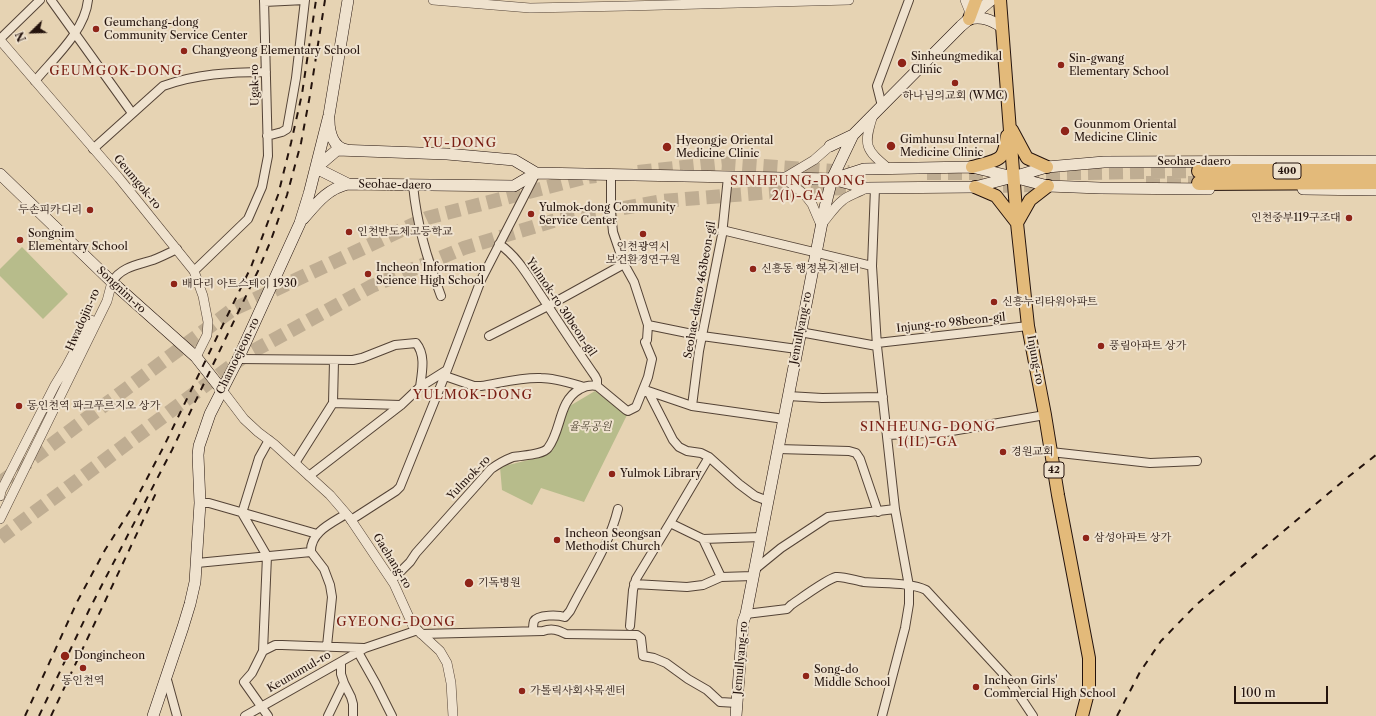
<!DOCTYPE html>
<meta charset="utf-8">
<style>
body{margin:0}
#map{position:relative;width:1376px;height:716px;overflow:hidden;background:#e6d3b3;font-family:"Libre Caslon Text",serif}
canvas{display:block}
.north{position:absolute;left:12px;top:12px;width:40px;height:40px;-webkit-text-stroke:3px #efe2ce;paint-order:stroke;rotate:247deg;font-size:11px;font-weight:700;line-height:16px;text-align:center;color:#24130d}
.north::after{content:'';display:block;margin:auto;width:14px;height:18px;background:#24130d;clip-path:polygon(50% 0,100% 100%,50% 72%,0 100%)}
.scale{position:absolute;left:1234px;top:686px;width:94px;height:18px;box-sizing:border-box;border:2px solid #24130d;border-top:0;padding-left:5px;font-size:12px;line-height:14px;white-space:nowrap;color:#24130d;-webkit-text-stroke:3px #efe2ce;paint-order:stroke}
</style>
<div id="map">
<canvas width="1376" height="716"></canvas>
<div class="north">N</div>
<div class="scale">100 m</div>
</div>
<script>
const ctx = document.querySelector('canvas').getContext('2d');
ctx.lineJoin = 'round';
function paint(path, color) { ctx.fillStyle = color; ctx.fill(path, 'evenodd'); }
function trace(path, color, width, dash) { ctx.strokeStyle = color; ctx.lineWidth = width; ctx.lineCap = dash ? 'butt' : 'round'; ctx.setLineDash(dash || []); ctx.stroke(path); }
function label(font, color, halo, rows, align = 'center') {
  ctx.font = font + ' "Libre Caslon Text","Noto Serif KR",serif'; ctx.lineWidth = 4; ctx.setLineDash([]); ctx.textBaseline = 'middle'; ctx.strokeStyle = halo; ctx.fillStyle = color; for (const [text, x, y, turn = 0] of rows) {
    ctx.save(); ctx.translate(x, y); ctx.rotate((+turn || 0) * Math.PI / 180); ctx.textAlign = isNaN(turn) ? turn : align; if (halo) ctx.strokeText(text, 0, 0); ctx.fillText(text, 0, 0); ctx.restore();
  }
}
const green = new Path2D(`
 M 22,247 L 68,294 L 43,319 L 0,276 L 0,269 Z
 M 595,391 L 627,415 L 584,502 L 541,488 L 532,505 L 502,490 L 500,467 L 541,457 L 552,451 L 568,407 Z`);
const motorwayTunnel = new Path2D(`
 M 638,172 L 722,163 L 849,172
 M 927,173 L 993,173
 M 1025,174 L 1199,171
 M 1146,183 L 1199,183
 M 982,186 L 1042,185
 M 0,483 L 232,310 L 427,218 L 587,177 L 596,176
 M 0,538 L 246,355 L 372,286 L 464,248 L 553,221 L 662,201 L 808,189 L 864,188`);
const minor = new Path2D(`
 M 51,0 L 132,113
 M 264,2 L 305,0
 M 0,39 L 40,0
 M 35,81 C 54,58 85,31 88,0
 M 882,106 L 877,86 L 909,0
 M 267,136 L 282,132 L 287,129 L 296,78 L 305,0
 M 93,149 L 163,86 C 196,74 230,72 266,72
 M 413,185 C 417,226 427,258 441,296
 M 875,188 L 872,266 L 877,346 L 895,509 L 909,586 L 909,604 L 905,628 L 882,716
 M 722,230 L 872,266
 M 499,244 C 517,256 528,276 540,294 C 558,321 576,349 595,376 L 597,380 L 597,386
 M 194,271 L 248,219 L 262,187 L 268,156 L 264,0
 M 112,282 C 121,267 137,265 153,260 C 161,257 169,253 177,249
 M 648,325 L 702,336 L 797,349
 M 800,332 L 877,346
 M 489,336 L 548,306 L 624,264
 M 877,343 L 1028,326
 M 238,359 L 353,360 L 362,358 L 395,345 L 416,343 C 426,355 422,372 420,387
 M 445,376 L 474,386 L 481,386 C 500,383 522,377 541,378 C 555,378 570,383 584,387
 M 648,391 L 692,406 L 784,419
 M 642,393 L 648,391 L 673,440 L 679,447 L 687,451 L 701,453 L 709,457 L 739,484 L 755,496 L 768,501
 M 788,396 L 822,398 L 883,397
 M 333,403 L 401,405
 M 692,406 L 699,351 L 722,235 L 728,177
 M 888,435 L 946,432 L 1045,415
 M 778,449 L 849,451 L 856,453 L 860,459 L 878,512
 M 1051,452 L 1150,463 L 1197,461
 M 295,463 L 333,403 L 334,361
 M 309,476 L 401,405 L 420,387 L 447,370 L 481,280 L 536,173
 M 200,503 L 209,503 L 317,534
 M 351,520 L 396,491 L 400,487 L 447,370
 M 670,523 L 703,539 L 761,537
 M 311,552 L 324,569 L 330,585 L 332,597 L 327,646
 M 311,552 C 310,532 332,523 346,514
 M 267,556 L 263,651 L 252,673 L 244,682 L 268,716
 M 267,556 L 242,513 L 259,458 L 269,440
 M 197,563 L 311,552
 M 754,570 L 781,548 L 828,517 L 895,509
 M 721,577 L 753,576
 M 392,580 L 410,562 L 416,553 L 491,469 C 498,464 505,460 513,457 C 523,455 543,455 548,448 C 562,430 558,401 580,389 C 585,386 591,385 597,386 L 626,410 L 628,411 L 636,407 L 648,377 L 652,359 L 645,342 L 647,340 L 648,325 L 634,282 L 624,264 L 613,232 L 611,212 L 611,175
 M 634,584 L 687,587 L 703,585 L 721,577 L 703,539
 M 746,614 L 787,609 L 791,605 C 800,599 827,579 836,577 C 843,576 857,581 864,582 C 882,584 910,582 926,590 L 1009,680 L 1033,716
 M 630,626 L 633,590 L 636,579 L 670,523 L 709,457
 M 533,631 C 533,628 533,624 534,621 C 538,614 559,615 565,617 L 570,611 C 587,577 609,546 618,509
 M 421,634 L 543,631 C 552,628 558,630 566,634 L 637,635 L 641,638 L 643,656 L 654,658 L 666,663 L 688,679 L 707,690 L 720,702 L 737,703
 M 263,651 L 275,645 L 282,645 L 364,648
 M 358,652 L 376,684 L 392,716
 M 341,662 L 341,674 L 344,683 L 351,697 L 353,704 L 353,716
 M 166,676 L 177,716
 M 245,716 L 365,648 L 418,630
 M 328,716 L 344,683`);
const tertiary = new Path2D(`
 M 433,0 L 530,8 L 627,6 L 849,0
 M 965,0 L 969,10 L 969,16
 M 0,40 L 119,178 L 194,271 L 203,296 L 208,322 L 207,335 L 196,357
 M 873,115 C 863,146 865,149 889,169
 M 830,146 L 814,160 L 784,178 L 805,195 L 812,204 L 821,225 C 828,217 834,207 843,200 C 849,195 858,193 866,188
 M 222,390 L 244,419 L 258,432 L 274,444 L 330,495 L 349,517 L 394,584 L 413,626 L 440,651 L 447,663 L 451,683 L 453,716
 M 0,496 L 1,491 L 55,385 L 66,367 L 91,320
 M 0,519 L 107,301 L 112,282`);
const secondary = new Path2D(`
 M 969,19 C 982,16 991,20 1002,27
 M 329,120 C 329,132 333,148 347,150
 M 830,146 L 853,135
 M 316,168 L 337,150 L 447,154 L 514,160 L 536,173 L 832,179 L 866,188 L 975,187 L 1013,177 L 1048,186 L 1100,188 L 1209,189
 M 316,168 L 348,184 L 514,186 L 536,173
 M 0,174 L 112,282 L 196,357 L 222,390
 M 833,179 L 864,169 L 972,167 L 1013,177 L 1047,167 L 1104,162 L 1376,161
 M 1303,189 L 1376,190
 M 303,219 C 317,203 327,189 348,184
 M 153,716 L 183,627 L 190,604 L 195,582 L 200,503 L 198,455 L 199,446 L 210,414 L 238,359 L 300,223 L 309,194 L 329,115 L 348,0
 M 736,716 L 743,622 L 746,614 L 825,207 L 832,179 L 853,135 L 961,26 L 991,0`);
const primary = new Path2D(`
 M 1000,0 L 1017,223 L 1028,326 L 1045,415 L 1058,495 L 1089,658 L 1089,689 L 1082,716
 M 969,19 L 976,0
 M 1012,130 L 1027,158 L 1047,167
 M 972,167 C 981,164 998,162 1002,155 C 1005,150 1006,142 1007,136
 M 975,187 L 996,196 L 1017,223
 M 1017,223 L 1030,200 L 1048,186`);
const motorway = new Path2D(`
 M 1199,171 L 1376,171
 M 1199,183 L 1376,182`);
const rail = new Path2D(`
 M 25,716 L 77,602 L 105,550 L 131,509 L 164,446 L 251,267 L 278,195 L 291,143 L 302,94 L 316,0
 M 39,716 L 90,608 L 172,450 L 258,271 L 271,240 L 287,195 L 301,143 L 310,95 L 325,0
 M 51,716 L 156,493
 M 1117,716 L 1140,672 L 1161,641 L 1197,604 L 1348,477 L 1376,455`);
const markers = [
 [96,29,4,"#8f2418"],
 [184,51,4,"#8f2418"],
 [902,63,5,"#8f2418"],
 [1061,65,4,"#8f2418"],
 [955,83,4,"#8f2418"],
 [1065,131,5,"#8f2418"],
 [891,146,5,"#8f2418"],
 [667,147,5,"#8f2418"],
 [90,210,4,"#8f2418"],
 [531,214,4,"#8f2418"],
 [1349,218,4,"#8f2418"],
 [349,232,4,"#8f2418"],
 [643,234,4,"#8f2418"],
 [20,240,4,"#8f2418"],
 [753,269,4,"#8f2418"],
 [368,274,4,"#8f2418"],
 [174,284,4,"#8f2418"],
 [994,302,4,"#8f2418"],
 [1101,346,4,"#8f2418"],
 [19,406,4,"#8f2418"],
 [1003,452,4,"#8f2418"],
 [612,474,4,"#8f2418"],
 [1086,538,4,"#8f2418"],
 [557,540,4,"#8f2418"],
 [469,583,5,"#8f2418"],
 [65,656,5,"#8f2418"],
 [83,668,4,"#8f2418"],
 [806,676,4,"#8f2418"],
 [976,687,4,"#8f2418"],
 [522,691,4,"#8f2418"]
];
const shields = [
 [1287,171,28],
 [1054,470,20]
];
const shieldNames = [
 ["400",1287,171],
 ["42",1054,470]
];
const poiNames = [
 ["Geumchang-dong",104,23],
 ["Community Service Center",104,36],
 ["Changyeong Elementary School",192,51],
 ["Sinheungmedikal",911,57],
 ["Clinic",911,70],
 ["Sin-gwang",1069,59],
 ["Elementary School",1069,72],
 ["하나님의교회 (WMC)",955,96,"center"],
 ["Gounmom Oriental",1074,125],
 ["Medicine Clinic",1074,138],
 ["Gimhunsu Internal",900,140],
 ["Medicine Clinic",900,153],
 ["Hyeongje Oriental",676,141],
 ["Medicine Clinic",676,154],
 ["Yulmok-dong Community",539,208],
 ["Service Center",539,221],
 ["두손피카디리",82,210,"right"],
 ["인천중부119구조대",1341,218,"right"],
 ["인천반도체고등학교",357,232],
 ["Songnim",28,234],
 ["Elementary School",28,247],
 ["인천광역시",643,247,"center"],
 ["보건환경연구원",643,260,"center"],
 ["Incheon Information",376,268],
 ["Science High School",376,281],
 ["신흥동 행정복지센터",761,269],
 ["배다리 아트스테이 1930",182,284],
 ["신흥누리타워아파트",1002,302],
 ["풍림아파트 상가",1109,346],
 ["동인천역 파크푸르지오 상가",27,406],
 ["경원교회",1011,452],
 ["Yulmok Library",620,474],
 ["Incheon Seongsan",565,534],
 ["Methodist Church",565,547],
 ["삼성아파트 상가",1094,538],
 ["기독병원",478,583],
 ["Dongincheon",74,656],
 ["Song-do",814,670],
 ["Middle School",814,683],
 ["동인천역",83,681,"center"],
 ["Incheon Girls'",984,681],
 ["Commercial High School",984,694],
 ["가톨릭사회사목센터",530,691]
];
const streetNames = [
 ["Ugak-ro",255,85,-91],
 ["Seohae-daero",1194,162],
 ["Geumgok-ro",137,182,50],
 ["Seohae-daero",395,185,1],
 ["Songnim-ro",121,290,43],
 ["Seohae-daero 463beon-gil",700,290,-80],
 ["Yulmok-ro 30beon-gil",561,307,56],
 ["Hwadojin-ro",83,320,-66],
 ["Injung-ro 98beon-gil",951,323,-6],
 ["Jemullyang-ro",801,328,-79],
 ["Chamoejeon-ro",238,356,-64],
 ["Injung-ro",1035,360,79],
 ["Yulmok-ro",469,478,-46],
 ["Gaehang-ro",392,561,58],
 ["Jemullyang-ro",741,658,-85],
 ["Keunumul-ro",299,672,-30]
];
const parkNames = [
 ["율목공원",590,427]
];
const quarterNames = [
 ["GEUMGOK-DONG",116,71],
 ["YU-DONG",460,143],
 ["SINHEUNG-DONG",798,181],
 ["2(I)-GA",798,196],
 ["YULMOK-DONG",473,395],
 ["SINHEUNG-DONG",928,427],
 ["1(IL)-GA",928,442],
 ["GYEONG-DONG",396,622]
];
paint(green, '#b7bc8b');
trace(motorwayTunnel, '#bfad92', 14, [14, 7]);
trace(minor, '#544336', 10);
trace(tertiary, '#544336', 10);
trace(secondary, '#24130d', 12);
trace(primary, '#24130d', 14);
trace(motorway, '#24130d', 16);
trace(minor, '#efe2ce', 8);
trace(tertiary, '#efe2ce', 9);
trace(secondary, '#efe2ce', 11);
trace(primary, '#e3ba7a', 12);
trace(motorway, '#e3ba7a', 14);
trace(rail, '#24130d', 2, [7, 7]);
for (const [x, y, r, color] of markers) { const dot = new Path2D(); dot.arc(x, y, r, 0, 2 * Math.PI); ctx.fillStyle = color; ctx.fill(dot); trace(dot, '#efe2ce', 1.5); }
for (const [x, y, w] of shields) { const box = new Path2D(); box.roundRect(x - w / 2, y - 8, w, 16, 3); ctx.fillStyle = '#efe2ce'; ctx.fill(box); trace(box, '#24130d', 1); }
label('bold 10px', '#24130d', null, shieldNames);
label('11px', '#24130d', '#efe2ce', poiNames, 'left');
label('11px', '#24130d', '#efe2ce', streetNames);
label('italic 11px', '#504633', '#efe2ce', parkNames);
ctx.letterSpacing = '1px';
label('13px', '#7a1f14', '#efe2ce', quarterNames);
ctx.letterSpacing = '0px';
</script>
